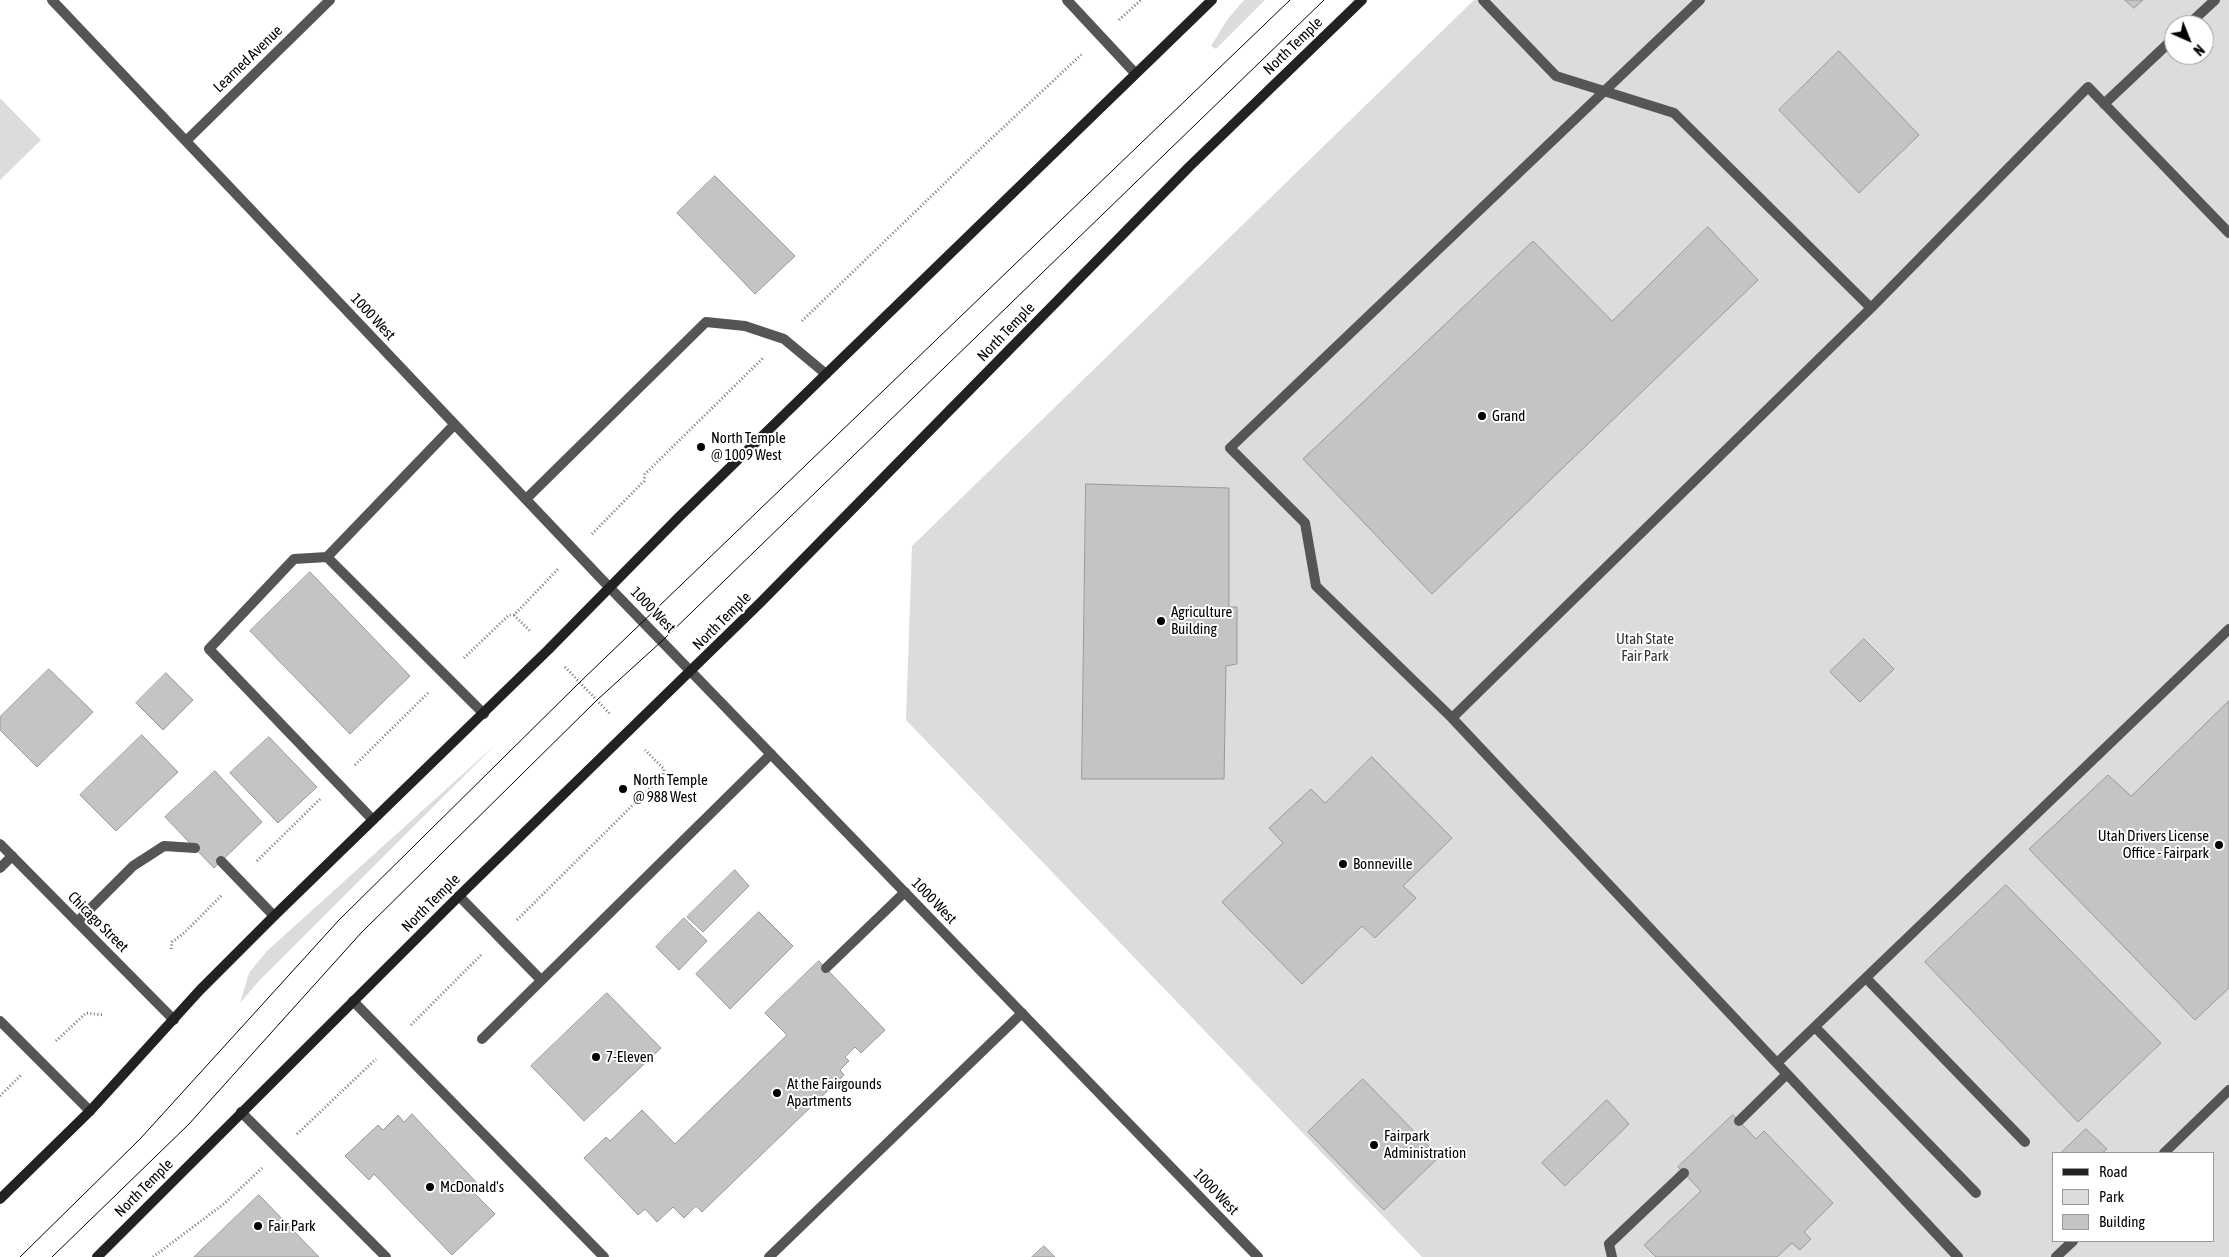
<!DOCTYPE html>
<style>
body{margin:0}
#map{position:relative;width:2229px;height:1257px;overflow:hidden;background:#fff;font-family:"Asap Condensed",sans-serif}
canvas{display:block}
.legend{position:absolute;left:2052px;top:1152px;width:162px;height:90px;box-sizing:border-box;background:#fff;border:1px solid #999;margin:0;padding:6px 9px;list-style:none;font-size:15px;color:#000}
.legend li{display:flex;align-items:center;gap:10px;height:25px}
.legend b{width:25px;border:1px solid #999}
.north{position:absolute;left:2164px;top:15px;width:50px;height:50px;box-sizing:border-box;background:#fff;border:1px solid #999;border-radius:50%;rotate:136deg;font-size:14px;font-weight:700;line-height:20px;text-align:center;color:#000}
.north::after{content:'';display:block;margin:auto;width:18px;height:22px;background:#000;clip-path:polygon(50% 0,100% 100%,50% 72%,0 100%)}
</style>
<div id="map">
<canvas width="2229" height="1257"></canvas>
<ul class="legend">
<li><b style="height:6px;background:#222"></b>Road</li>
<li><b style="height:14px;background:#dcdcdc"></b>Park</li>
<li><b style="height:14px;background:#c4c4c4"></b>Building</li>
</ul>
<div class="north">N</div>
</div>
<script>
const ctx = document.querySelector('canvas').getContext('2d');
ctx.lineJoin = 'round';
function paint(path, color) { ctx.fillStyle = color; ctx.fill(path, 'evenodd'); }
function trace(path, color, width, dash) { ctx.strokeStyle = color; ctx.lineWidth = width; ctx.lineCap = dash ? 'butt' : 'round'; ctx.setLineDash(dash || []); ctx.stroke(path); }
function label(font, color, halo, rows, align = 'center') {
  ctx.font = font + ' "Asap Condensed",sans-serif'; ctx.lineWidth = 4; ctx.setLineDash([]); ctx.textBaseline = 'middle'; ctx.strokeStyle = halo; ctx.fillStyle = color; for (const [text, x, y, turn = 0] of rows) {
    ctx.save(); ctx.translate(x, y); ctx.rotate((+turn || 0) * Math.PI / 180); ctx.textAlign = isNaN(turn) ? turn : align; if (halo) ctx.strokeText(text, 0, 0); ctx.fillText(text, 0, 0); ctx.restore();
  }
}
const green = new Path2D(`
 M 1244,0 L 1265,0 L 1216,49 L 1211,46 L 1227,20 Z
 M 1474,0 L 2229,0 L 2229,1257 L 1422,1257 L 906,720 L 912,546 ZM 2174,25 L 2204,25 L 2204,55 L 2174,55 ZM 2053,1153 L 2213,1153 L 2213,1241 L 2053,1241 Z
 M 0,98 L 41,140 L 0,180 Z
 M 495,745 L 259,981 L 240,1003 L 249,973 L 267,951 Z`);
const building = new Path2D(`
 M 2125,0 L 2143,0 L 2134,8 Z
 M 1839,51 L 1919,135 L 1859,193 L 1779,110 Z
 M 715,176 L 795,256 L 755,294 L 677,213 Z
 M 1708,227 L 1758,280 L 1432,594 L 1303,459 L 1533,241 L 1612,321 Z
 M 1086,484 L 1229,488 L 1229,607 L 1237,607 L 1237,664 L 1226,666 L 1224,779 L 1082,779 Z
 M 310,572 L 410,676 L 350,734 L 250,631 Z
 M 1864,639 L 1894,669 L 1860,702 L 1830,672 Z
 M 49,669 L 93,712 L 37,767 L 0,730 L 0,717 Z
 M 166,673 L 193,700 L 163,730 L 136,703 Z
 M 2229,701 L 2229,988 L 2195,1020 L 2029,849 L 2108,775 L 2131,796 Z
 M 142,735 L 178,772 L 116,831 L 80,795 Z
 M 269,737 L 317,787 L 278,823 L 230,773 Z
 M 1372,757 L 1452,838 L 1403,886 L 1416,898 L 1375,938 L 1362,926 L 1302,984 L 1222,902 L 1283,843 L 1269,828 L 1311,789 L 1325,803 Z
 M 215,771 L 262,822 L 214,868 L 165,817 Z
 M 735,870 L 749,886 L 703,932 L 687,917 Z
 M 2006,885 L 2161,1043 L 2078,1122 L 1925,962 Z
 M 759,912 L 793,946 L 730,1009 L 696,974 Z
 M 684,918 L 707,941 L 679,970 L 656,947 Z
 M 819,961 L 885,1030 L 861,1053 L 855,1047 L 845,1057 L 849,1061 L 840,1070 L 844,1075 L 702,1212 L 696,1206 L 684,1218 L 673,1207 L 657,1222 L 645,1209 L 638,1215 L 584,1158 L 606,1137 L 610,1141 L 642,1110 L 675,1144 L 787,1035 L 765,1013 Z
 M 607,993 L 661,1048 L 584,1121 L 531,1066 Z
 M 1363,1079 L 1439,1157 L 1384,1210 L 1308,1132 Z
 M 1607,1100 L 1629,1124 L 1565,1186 L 1542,1163 Z
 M 412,1114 L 478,1184 L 471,1190 L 495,1214 L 452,1255 L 374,1174 L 369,1180 L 345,1156 L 378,1125 L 383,1130 L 398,1115 L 404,1122 Z
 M 1733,1115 L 1756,1139 L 1764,1131 L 1833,1203 L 1804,1232 L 1811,1239 L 1800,1250 L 1792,1243 L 1777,1257 L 1656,1257 L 1644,1245 L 1701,1191 L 1678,1167 Z
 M 2086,1129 L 2107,1149 L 2102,1153 L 2061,1153 Z
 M 259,1195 L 319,1257 L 194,1257 Z
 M 1044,1246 L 1055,1257 L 1032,1257 Z`);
const path = new Path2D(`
 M 1119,20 L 1141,0
 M 802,321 L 977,152 L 1083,53
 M 592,534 L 644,481 L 645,474 L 763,358
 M 514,615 L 531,632
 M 464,658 L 509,615 L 514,615 L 558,569
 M 565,667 L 611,715
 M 355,765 L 429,692
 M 257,861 L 320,799
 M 517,920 L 663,775 L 664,769 L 645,750
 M 171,949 L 172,942 L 184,933 L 222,895
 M 411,1025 L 482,954
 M 56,1041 L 86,1013 L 103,1015
 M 0,1096 L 21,1075
 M 297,1134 L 376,1059
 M 153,1257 L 225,1203 L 262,1168`);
const service = new Path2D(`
 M 1067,0 L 1135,73
 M 1483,0 L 1556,76 L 1674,113 L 1871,308 L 2088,87 L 2229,233
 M 2188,25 L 2215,0
 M 2104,104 L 2174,38
 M 454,425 L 327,557 L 484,714
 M 526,499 L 706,322 L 745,326 L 784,339 L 826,374
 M 327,557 L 294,559 L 209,649 L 373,820
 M 1452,718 L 1316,586 L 1305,523 L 1230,448 L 1700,0
 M 221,861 L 274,916
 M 0,868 L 12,856
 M 459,896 L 541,980
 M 77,922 L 133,866 L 164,846 L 195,848
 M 826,968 L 905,892
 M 1866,978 L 2025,1142
 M 353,1001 L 604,1257
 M 0,1021 L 90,1111
 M 1815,1027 L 1976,1193
 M 482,1039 L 771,754
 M 1777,1063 L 2229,629
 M 1787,1074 L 1452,718 L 1871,308
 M 241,1112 L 386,1257
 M 1739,1121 L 1787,1074 L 1958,1257
 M 2164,1153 L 2229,1090
 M 769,1257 L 1022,1013
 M 1612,1257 L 1609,1244 L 1684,1173
 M 2056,1257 L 2073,1241`);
const minor = new Path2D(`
 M 187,140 L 330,0
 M 0,844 L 174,1020`);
const tertiary = new Path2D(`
 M 52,0 L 610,588 L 1258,1257`);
const secondary = new Path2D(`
 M 0,1199 L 90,1111 L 200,990 L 274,916 L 548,650 L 679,517 L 826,374 L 1212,0
 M 97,1257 L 459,896 L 761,602 L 1190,166 L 1362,0`);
const tram = new Path2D(`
 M 20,1257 L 140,1139 L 339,920 L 580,682 L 1290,0
 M 52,1257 L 189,1124 L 361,933 L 597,700 L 662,641 L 1324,0`);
const markers = [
 [1482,416,5,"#000"],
 [701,447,5,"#000"],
 [1161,621,5,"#000"],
 [623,789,5,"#000"],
 [2219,845,5,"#000"],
 [1343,864,5,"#000"],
 [596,1057,5,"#000"],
 [777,1093,5,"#000"],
 [1374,1145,5,"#000"],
 [430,1187,5,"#000"],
 [258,1226,5,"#000"]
];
const streetNames = [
 ["North Temple",1293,46,-44],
 ["Learned Avenue",248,59,-44],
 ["1000 West",373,317,47],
 ["North Temple",1006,332,-46],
 ["1000 West",653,610,46],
 ["North Temple",722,621,-45],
 ["1000 West",934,901,46],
 ["North Temple",431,903,-45],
 ["Chicago Street",98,922,45],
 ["North Temple",144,1188,-45],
 ["1000 West",1216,1192,46]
];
const poiNames = [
 ["Grand",1492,416],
 ["North Temple",711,438],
 ["@ 1009 West",711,455],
 ["Agriculture",1171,612],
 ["Building",1171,629],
 ["North Temple",633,780],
 ["@ 988 West",633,797],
 ["Utah Drivers License",2209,836,"right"],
 ["Office - Fairpark",2209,853,"right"],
 ["Bonneville",1353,864],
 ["7-Eleven",606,1057],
 ["At the Fairgounds",787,1084],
 ["Apartments",787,1101],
 ["Fairpark",1384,1136],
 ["Administration",1384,1153],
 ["McDonald's",440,1187],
 ["Fair Park",268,1226]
];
const parkNames = [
 ["Utah State",1645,639],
 ["Fair Park",1645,656]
];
paint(green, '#dcdcdc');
paint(building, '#c4c4c4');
trace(building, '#999', 1);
trace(path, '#777', 3, [1, 2.5]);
trace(service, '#555', 10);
trace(minor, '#555', 10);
trace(tertiary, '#555', 10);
trace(secondary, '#222', 10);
trace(tram, '#000', 1);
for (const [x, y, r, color] of markers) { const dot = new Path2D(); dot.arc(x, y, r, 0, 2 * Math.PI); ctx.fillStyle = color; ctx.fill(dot); trace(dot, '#fff', 2); }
label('15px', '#000', '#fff', streetNames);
label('15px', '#000', '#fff', poiNames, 'left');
label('15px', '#333', '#fff', parkNames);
</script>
